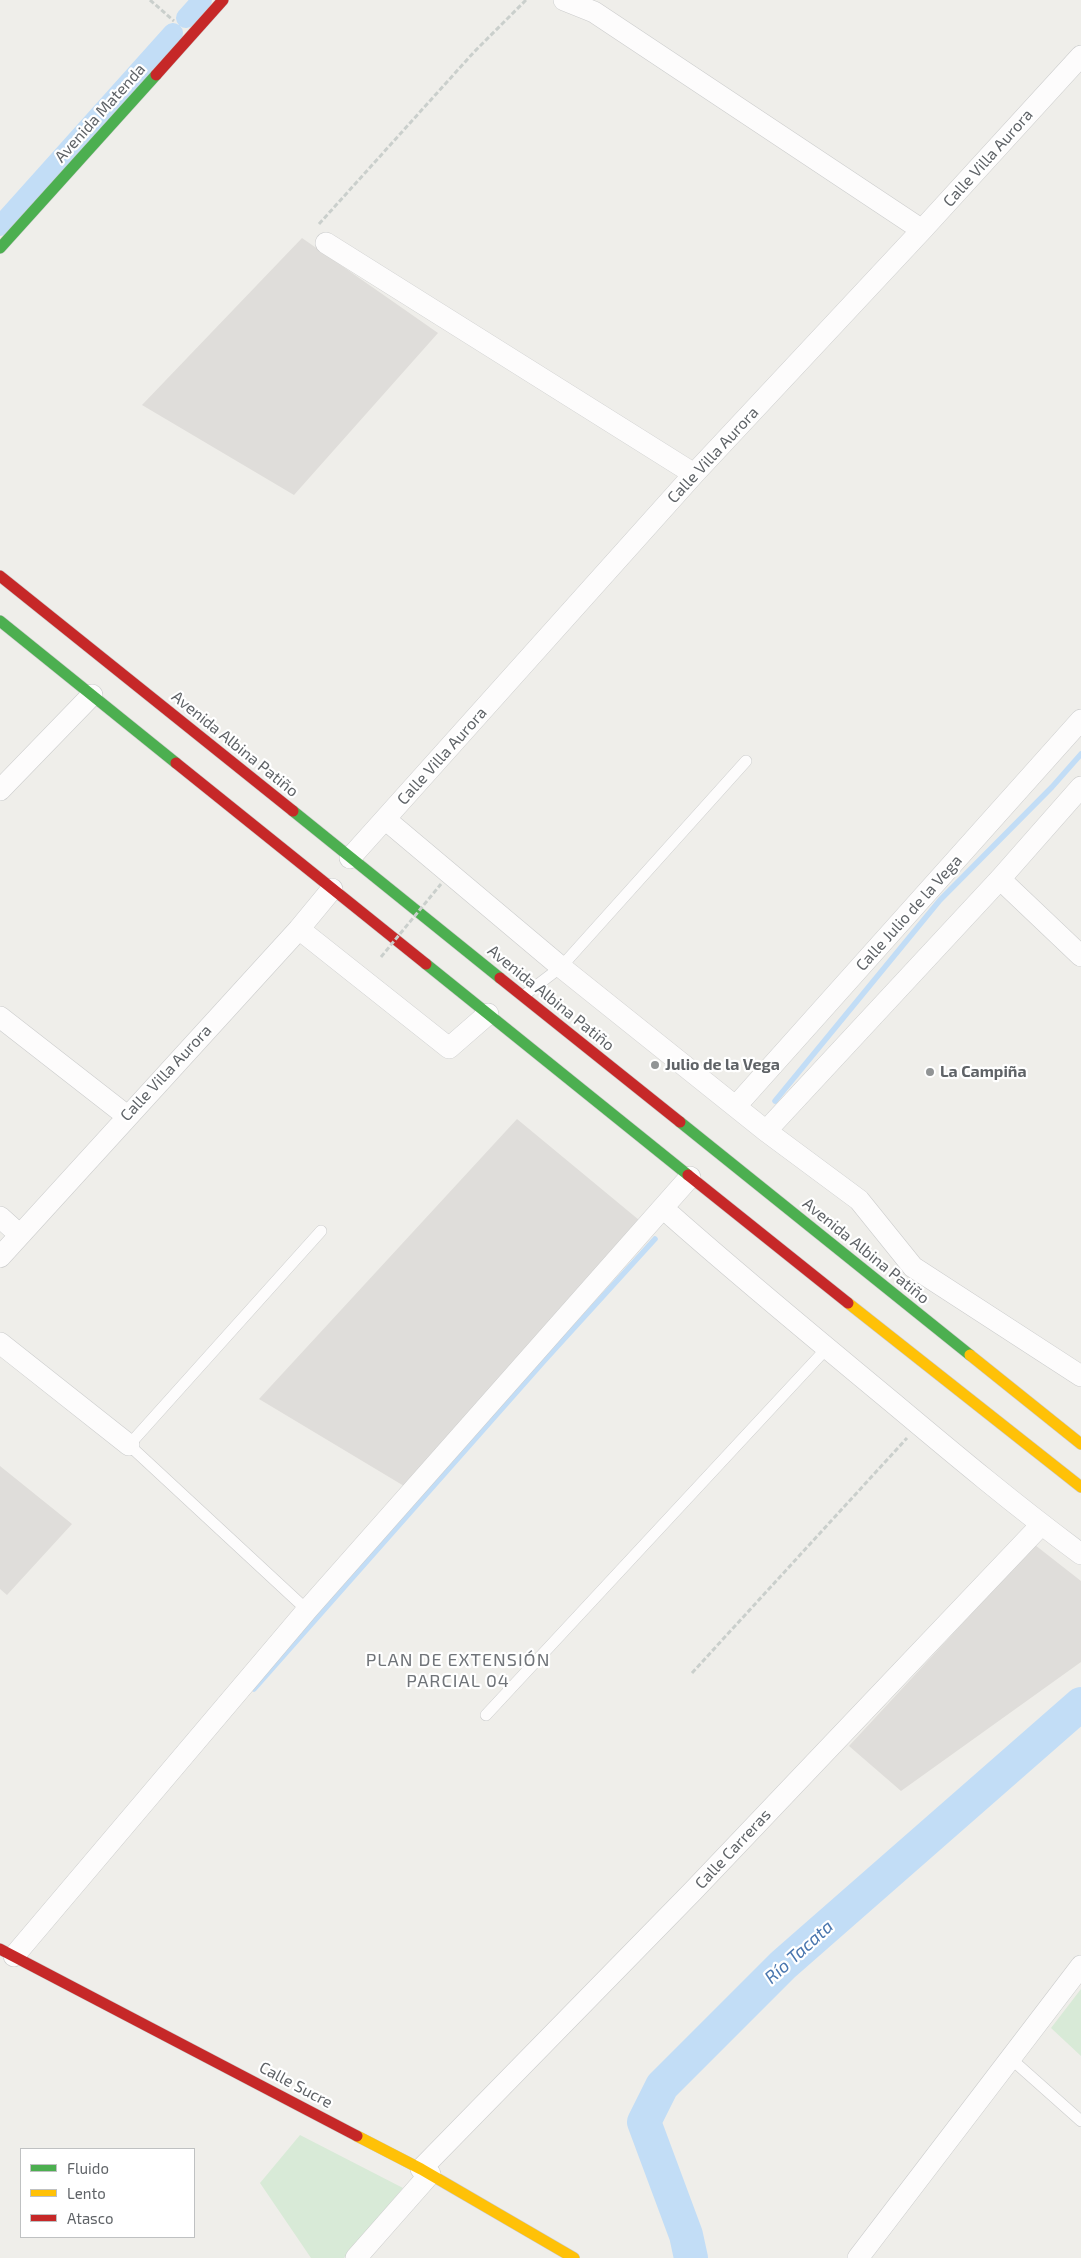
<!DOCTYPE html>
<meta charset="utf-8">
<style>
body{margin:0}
#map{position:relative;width:1081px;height:2258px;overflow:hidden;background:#efeeea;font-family:"Exo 2",sans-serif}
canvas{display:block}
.legend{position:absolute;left:20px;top:2148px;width:175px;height:90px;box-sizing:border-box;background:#fff;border:1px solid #bfc1c2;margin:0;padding:6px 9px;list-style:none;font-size:15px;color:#5f6367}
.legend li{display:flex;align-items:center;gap:10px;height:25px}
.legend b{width:25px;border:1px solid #bfc1c2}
</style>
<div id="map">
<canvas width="1081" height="2258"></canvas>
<ul class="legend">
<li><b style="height:6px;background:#4caf50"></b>Fluido</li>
<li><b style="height:6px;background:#ffc107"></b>Lento</li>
<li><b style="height:6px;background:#c62828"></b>Atasco</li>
</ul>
</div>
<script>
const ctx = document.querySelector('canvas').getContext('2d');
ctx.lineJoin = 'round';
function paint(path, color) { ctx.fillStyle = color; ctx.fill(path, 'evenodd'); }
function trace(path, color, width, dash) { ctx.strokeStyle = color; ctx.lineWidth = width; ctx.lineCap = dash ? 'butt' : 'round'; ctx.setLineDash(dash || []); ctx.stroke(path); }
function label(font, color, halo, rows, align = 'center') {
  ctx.font = font + ' "Exo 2",sans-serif'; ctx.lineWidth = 4.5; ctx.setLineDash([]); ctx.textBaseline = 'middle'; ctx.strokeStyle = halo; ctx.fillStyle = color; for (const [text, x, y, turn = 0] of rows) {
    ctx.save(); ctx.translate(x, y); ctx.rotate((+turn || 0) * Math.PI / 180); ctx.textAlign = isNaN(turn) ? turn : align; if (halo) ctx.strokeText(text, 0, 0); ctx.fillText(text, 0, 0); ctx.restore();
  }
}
const industrial = new Path2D(`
 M 302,238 L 438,333 L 294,495 L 142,405 Z
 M 517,1119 L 639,1220 L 404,1486 L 259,1399 Z
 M 0,1466 L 72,1524 L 7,1595 L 0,1589 Z
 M 1035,1545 L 1081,1581 L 1081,1662 L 901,1791 L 849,1746 Z`);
const green = new Path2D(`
 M 1081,1989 L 1081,2056 L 1051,2028 Z
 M 300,2135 L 403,2188 L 344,2258 L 311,2258 L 260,2183 Z`);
const stream = new Path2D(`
 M 775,1101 L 940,900 L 1052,787 L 1081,754
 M 254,1689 L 544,1361 L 655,1239`);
const canal = new Path2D(`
 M 186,18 L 202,0
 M 0,226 L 173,33`);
const river = new Path2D(`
 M 691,2258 L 686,2235 L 644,2122 L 662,2086 L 783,1965 L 1081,1704`);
const path = new Path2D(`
 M 150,0 L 174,21
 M 319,224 L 474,52 L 526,0
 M 692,1673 L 907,1438`);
const lane = new Path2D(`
 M 523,996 L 561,967 L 746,761
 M 307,1610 L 129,1445 L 321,1231
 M 486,1715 L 827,1348
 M 1009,2057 L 1081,2121`);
const street = new Path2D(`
 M 564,0 L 594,12 L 922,230
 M 326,243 L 694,474
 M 0,790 L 92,695
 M 385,819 L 561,967 L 766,1131 L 859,1200 L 913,1267 L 1081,1376
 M 350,858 L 694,474 L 922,230 L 1081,56
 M 1000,879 L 1081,956
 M 299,929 L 449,1048 L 488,1014
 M 0,1017 L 127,1116
 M 736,1106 L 1081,720
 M 766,1131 L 1000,879 L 1081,787
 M 664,1209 C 738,1275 815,1338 892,1402 C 954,1454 1016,1506 1081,1554
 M 0,1217 L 20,1235
 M 0,1257 L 299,929 L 332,889
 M 0,1343 L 129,1445
 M 14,1956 L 307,1610 L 690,1177
 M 421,2169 L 693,1891 L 1041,1525
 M 356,2258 L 430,2174
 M 858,2258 L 1081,1966`);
const fast = new Path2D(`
 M 0,248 L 156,75
 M 0,621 L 176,763
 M 293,811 L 500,978
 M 426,964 L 688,1175
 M 680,1122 L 970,1355`);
const slow = new Path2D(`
 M 848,1303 L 1081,1487
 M 970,1355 L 1081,1444
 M 357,2136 L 421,2169 L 574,2258`);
const jam = new Path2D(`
 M 156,75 L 223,0
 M 0,576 L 293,811
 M 176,763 L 426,964
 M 500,978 L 680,1122
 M 688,1175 L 848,1303
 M 0,1949 L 357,2136`);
const pathBridge = new Path2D(`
 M 381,957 L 441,884`);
const markers = [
 [655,1065,5,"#919495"],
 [930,1072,5,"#919495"]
];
const streetNames = [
 ["Avenida Matenda",100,113,-48],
 ["Calle Villa Aurora",988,158,-48],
 ["Calle Villa Aurora",713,455,-47],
 ["Avenida Albina Patiño",235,744,39],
 ["Calle Villa Aurora",442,756,-48],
 ["Calle Julio de la Vega",909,913,-48],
 ["Avenida Albina Patiño",551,998,39],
 ["Calle Villa Aurora",166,1073,-47],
 ["Avenida Albina Patiño",866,1251,39],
 ["Calle Carreras",733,1849,-47],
 ["Calle Sucre",296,2085,28]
];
const poiNames = [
 ["Julio de la Vega",665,1065],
 ["La Campiña",940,1072]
];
const neighbourhoodNames = [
 ["PLAN DE EXTENSIÓN",458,1660],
 ["PARCIAL 04",458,1681]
];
const waterNames = [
 ["Río Tacata",799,1952,-42]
];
paint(industrial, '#dfddda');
paint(green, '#d8ead7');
trace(stream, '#c2ddf6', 5.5);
trace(canal, '#c2ddf6', 20);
trace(river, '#c2ddf6', 34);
trace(lane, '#cbcccc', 12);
trace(street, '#cbcccc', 22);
trace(fast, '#cacaca', 12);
trace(slow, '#cacaca', 12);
trace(jam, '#cacaca', 12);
trace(path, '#cacfcc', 3, [5, 2.5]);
trace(lane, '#fdfcfc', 11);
trace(street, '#fdfcfc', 21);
trace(fast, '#4caf50', 11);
trace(slow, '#ffc107', 11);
trace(jam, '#c62828', 11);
trace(pathBridge, '#cacfcc', 3, [5, 2.5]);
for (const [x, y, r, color] of markers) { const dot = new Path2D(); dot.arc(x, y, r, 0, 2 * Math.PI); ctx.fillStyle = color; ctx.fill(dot); trace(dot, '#fff', 2); }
label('16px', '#5f6367', '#fff', streetNames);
label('bold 16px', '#5f6367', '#fff', poiNames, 'left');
ctx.letterSpacing = '1px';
label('18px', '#707479', '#fff', neighbourhoodNames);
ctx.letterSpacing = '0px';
label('italic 18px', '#4976ae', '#fff', waterNames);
</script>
